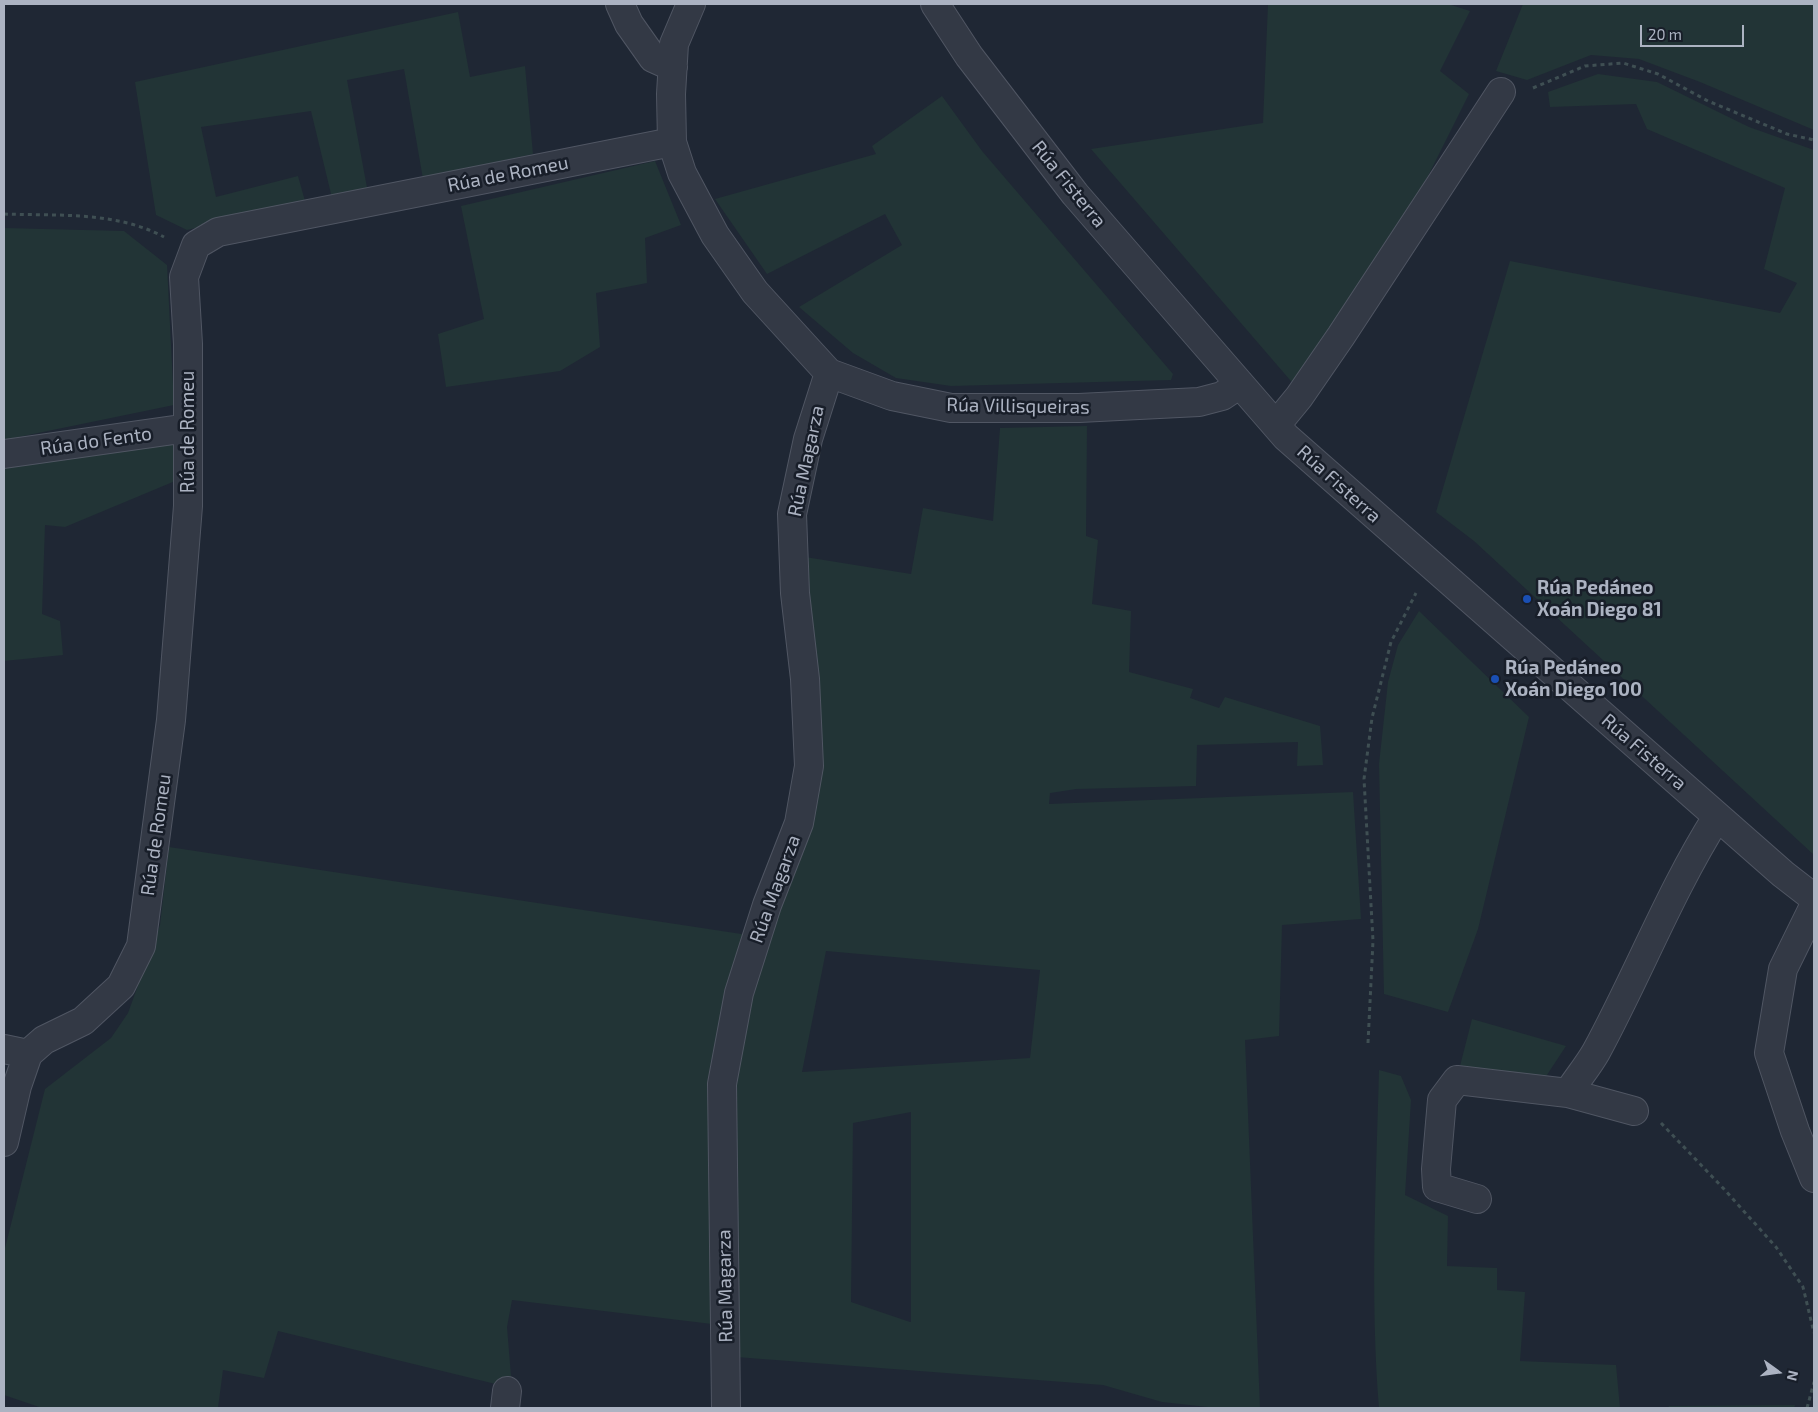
<!DOCTYPE html>
<meta charset="utf-8">
<style>
body{margin:0}
#map{position:relative;width:1818px;height:1412px;overflow:hidden;background:#1f2734;font-family:"Exo 2",sans-serif}
canvas{display:block}
.frame{position:absolute;inset:0;border:5px solid #acb3c2;pointer-events:none}
.north{position:absolute;left:1753px;top:1347px;width:50px;height:50px;-webkit-text-stroke:4px #181e29;paint-order:stroke;rotate:104deg;font-size:14px;font-weight:700;line-height:20px;text-align:center;color:#acb3c2}
.north::after{content:'';display:block;margin:auto;width:18px;height:22px;background:#acb3c2;clip-path:polygon(50% 0,100% 100%,50% 72%,0 100%)}
.scale{position:absolute;left:1640px;top:25px;width:104px;height:22px;box-sizing:border-box;border:2px solid #acb3c2;border-top:0;padding-left:6px;font-size:15px;line-height:18px;white-space:nowrap;color:#acb3c2;-webkit-text-stroke:4px #181e29;paint-order:stroke}
</style>
<div id="map">
<canvas width="1818" height="1412"></canvas>
<div class="frame"></div>
<div class="north">N</div>
<div class="scale">20 m</div>
</div>
<script>
const ctx = document.querySelector('canvas').getContext('2d');
ctx.lineJoin = 'round';
function paint(path, color) { ctx.fillStyle = color; ctx.fill(path, 'evenodd'); }
function trace(path, color, width, dash) { ctx.strokeStyle = color; ctx.lineWidth = width; ctx.lineCap = dash ? 'butt' : 'round'; ctx.setLineDash(dash || []); ctx.stroke(path); }
function label(font, color, halo, rows, align = 'center') {
  ctx.font = font + ' "Exo 2",sans-serif'; ctx.lineWidth = 5; ctx.setLineDash([]); ctx.textBaseline = 'middle'; ctx.strokeStyle = halo; ctx.fillStyle = color; for (const [text, x, y, turn = 0] of rows) {
    ctx.save(); ctx.translate(x, y); ctx.rotate((+turn || 0) * Math.PI / 180); ctx.textAlign = isNaN(turn) ? turn : align; if (halo) ctx.strokeText(text, 0, 0); ctx.fillText(text, 0, 0); ctx.restore();
  }
}
const green = new Path2D(`
 M 1268,4 L 1448,4 L 1470,11 L 1440,71 L 1469,94 L 1421,190 L 1296,387 L 1091,149 L 1263,123 Z
 M 1523,4 L 1814,4 L 1814,130 L 1700,82 L 1639,59 L 1591,55 L 1527,80 L 1496,71 Z
 M 458,12 L 470,77 L 525,66 L 533,154 L 423,179 L 404,69 L 347,80 L 368,193 L 332,198 L 311,111 L 201,127 L 216,197 L 298,176 L 305,201 L 187,230 L 156,215 L 135,82 Z
 M 1598,74 L 1657,82 L 1749,127 L 1814,150 L 1814,855 L 1474,541 L 1436,512 L 1510,261 L 1780,313 L 1797,283 L 1764,269 L 1785,188 L 1647,129 L 1636,104 L 1550,107 L 1548,92 Z
 M 942,96 L 982,151 L 1173,374 L 1171,380 L 951,386 L 896,378 L 853,353 L 799,307 L 902,245 L 885,214 L 767,274 L 715,199 L 876,154 L 872,146 Z
 M 655,161 L 681,225 L 645,238 L 647,283 L 596,293 L 600,347 L 560,371 L 446,387 L 438,334 L 484,319 L 461,206 Z
 M 4,228 L 124,231 L 167,265 L 174,405 L 4,440 Z
 M 1087,426 L 1086,536 L 1098,540 L 1092,604 L 1131,611 L 1129,672 L 1193,689 L 1190,698 L 1219,708 L 1225,697 L 1320,726 L 1323,765 L 1297,766 L 1298,742 L 1197,745 L 1196,786 L 1076,789 L 1050,793 L 1049,804 L 1353,792 L 1361,919 L 1282,925 L 1279,1036 L 1245,1040 L 1260,1408 L 1217,1408 L 1162,1402 L 1103,1385 L 736,1357 L 732,1089 L 742,1018 L 800,849 L 799,556 L 911,574 L 923,508 L 993,521 L 1000,428 ZM 826,951 L 1040,970 L 1030,1058 L 802,1072 ZM 911,1112 L 911,1322 L 910,1322 L 851,1302 L 853,1123 Z
 M 175,435 L 180,479 L 65,527 L 45,525 L 42,614 L 60,621 L 63,655 L 4,661 L 4,467 Z
 M 1419,611 L 1529,717 L 1478,929 L 1448,1012 L 1384,994 L 1379,764 L 1388,682 L 1398,645 Z
 M 169,847 L 748,935 L 712,1324 L 512,1300 L 507,1327 L 512,1388 L 278,1331 L 264,1378 L 223,1370 L 218,1408 L 42,1408 L 4,1395 L 4,1252 L 45,1089 L 111,1038 L 128,1013 L 160,925 Z
 M 1472,1019 L 1566,1046 L 1545,1078 L 1459,1070 Z
 M 1379,1070 L 1401,1076 L 1411,1100 L 1405,1195 L 1448,1216 L 1447,1266 L 1497,1268 L 1497,1290 L 1525,1292 L 1520,1361 L 1616,1365 L 1620,1408 L 1379,1408 C 1370,1296 1376,1182 1379,1070 Z
 M 1795,1405 L 1794,1408 L 1668,1408 L 1669,1406 Z`);
const path = new Path2D(`
 M 1533,88 L 1585,66 L 1623,63 L 1658,74 L 1708,101 L 1787,134 L 1814,140
 M 4,214 C 57,216 116,211 164,237
 M 1368,1043 L 1373,941 L 1364,779 L 1372,718 L 1391,642 L 1416,593
 M 1661,1123 L 1723,1188 L 1776,1247 L 1803,1287 L 1814,1333
 M 1807,1408 L 1814,1382`);
const street = new Path2D(`
 M 620,4 L 629,24 L 653,58 L 673,67
 M 691,4 L 674,44 L 671,94 L 672,142 L 682,173 L 715,235 L 755,292 L 829,373 L 892,396 L 951,408 L 1079,408 L 1199,402 L 1222,396 L 1240,384
 M 935,4 L 969,56 L 1075,194 L 1286,437 L 1783,874 L 1814,898
 M 1276,425 L 1299,397 L 1341,336 L 1501,92
 M 4,454 L 188,428
 M 1814,906 L 1783,969 L 1769,1053 L 1795,1131 L 1814,1178
 M 4,1049 L 28,1054
 M 1568,1093 L 1634,1111
 M 4,1142 L 17,1086 L 28,1054 L 44,1040 L 83,1021 L 121,986 L 141,946 L 171,720 L 188,506 L 188,344 L 184,277 L 196,245 L 218,232 L 672,142
 M 1477,1199 L 1437,1187 L 1436,1169 L 1442,1100 L 1457,1080 L 1568,1093 C 1577,1079 1588,1066 1596,1052 C 1638,975 1670,891 1717,817
 M 505,1408 L 507,1391
 M 726,1408 L 722,1084 L 739,993 L 767,905 L 799,823 L 809,766 L 805,679 L 795,593 L 792,514 L 808,439 L 829,373`);
const markers = [
 [1527,599,5,"#1a4fb4"],
 [1495,679,5,"#1a4fb4"]
];
const streetNames = [
 ["Rúa de Romeu",508,174,-11],
 ["Rúa Fisterra",1069,184,51],
 ["Rúa Villisqueiras",1018,406,1],
 ["Rúa de Romeu",188,432,-90],
 ["Rúa do Fento",96,441,-8],
 ["Rúa Magarza",806,461,-78],
 ["Rúa Fisterra",1339,484,42],
 ["Rúa Fisterra",1644,752,41],
 ["Rúa de Romeu",156,835,-82],
 ["Rúa Magarza",775,889,-70],
 ["Rúa Magarza",725,1286,-91]
];
const poiNames = [
 ["Rúa Pedáneo",1537,588],
 ["Xoán Diego 81",1537,610],
 ["Rúa Pedáneo",1505,668],
 ["Xoán Diego 100",1505,690]
];
paint(green, '#223436');
trace(street, '#505663', 30);
trace(path, '#3f4f53', 3, [4, 4]);
trace(street, '#333945', 28);
for (const [x, y, r, color] of markers) { const dot = new Path2D(); dot.arc(x, y, r, 0, 2 * Math.PI); ctx.fillStyle = color; ctx.fill(dot); trace(dot, '#181e29', 2); }
label('19px', '#acb3c2', '#181e29', streetNames);
label('bold 19px', '#acb3c2', '#181e29', poiNames, 'left');
</script>
